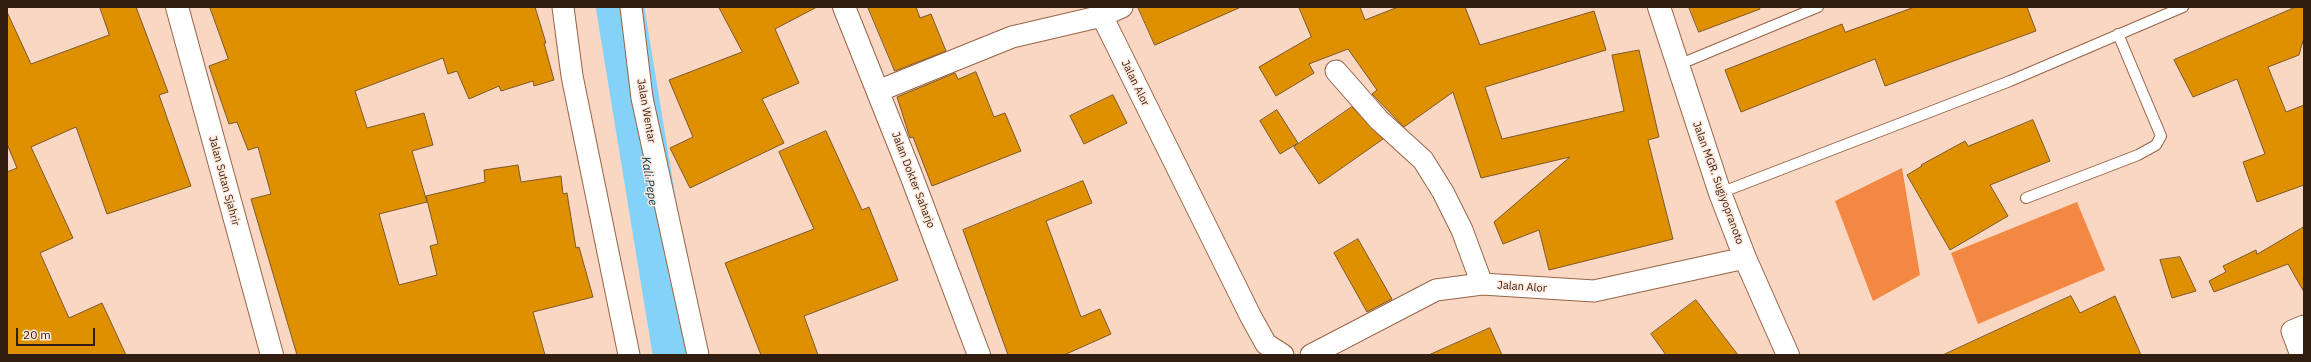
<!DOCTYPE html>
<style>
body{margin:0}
#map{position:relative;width:2311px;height:362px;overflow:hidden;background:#fad7c3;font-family:"IBM Plex Sans",sans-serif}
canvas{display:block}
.frame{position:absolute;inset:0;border:8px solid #321d11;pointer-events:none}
.scale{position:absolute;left:16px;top:328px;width:79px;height:18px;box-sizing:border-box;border:2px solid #321d11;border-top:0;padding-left:5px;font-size:12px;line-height:14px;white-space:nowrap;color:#321d11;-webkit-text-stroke:3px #ffe7da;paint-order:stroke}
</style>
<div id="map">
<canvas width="2311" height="362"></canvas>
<div class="frame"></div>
<div class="scale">20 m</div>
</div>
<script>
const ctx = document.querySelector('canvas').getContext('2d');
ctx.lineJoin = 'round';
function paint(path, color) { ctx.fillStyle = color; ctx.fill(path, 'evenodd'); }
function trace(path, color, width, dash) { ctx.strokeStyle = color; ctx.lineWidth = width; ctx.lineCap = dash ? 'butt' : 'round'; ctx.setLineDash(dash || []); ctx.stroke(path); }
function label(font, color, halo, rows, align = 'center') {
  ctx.font = font + ' "IBM Plex Sans",sans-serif'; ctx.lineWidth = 3; ctx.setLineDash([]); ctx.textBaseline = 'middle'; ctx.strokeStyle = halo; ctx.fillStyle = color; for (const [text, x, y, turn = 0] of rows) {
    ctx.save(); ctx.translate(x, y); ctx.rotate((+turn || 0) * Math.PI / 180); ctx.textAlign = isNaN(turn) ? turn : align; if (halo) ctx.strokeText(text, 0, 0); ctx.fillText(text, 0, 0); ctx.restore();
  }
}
const forest = new Path2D(`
 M 1902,168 L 1920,275 L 1873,301 L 1835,201 Z
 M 2077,202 L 2105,270 L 1978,324 L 1951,253 Z`);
const river = new Path2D(`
 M 620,7 L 677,355`);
const building = new Path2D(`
 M 100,7 L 136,7 L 168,92 L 159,95 L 191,186 L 107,214 L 76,127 L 31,147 L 73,238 L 40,253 L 69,318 L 102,303 L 126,355 L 7,355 L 7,172 L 17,168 L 7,144 L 7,12 L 31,64 L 109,35 Z
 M 210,7 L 535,7 L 546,43 L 544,43 L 554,80 L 534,86 L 533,81 L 501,91 L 499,86 L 469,99 L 457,71 L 448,74 L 443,58 L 355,91 L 367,128 L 424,113 L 433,145 L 412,151 L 427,202 L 379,214 L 399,285 L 437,275 L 430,246 L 438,244 L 426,196 L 485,182 L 484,170 L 518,165 L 521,182 L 561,176 L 563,194 L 567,193 L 576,248 L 579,247 L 593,297 L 533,312 L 545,355 L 297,355 L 251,199 L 271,194 L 258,147 L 248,150 L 237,122 L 229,124 L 209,66 L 228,59 Z
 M 719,7 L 817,7 L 775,29 L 799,83 L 762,99 L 784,143 L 690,188 L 670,148 L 693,137 L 669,80 L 742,52 Z
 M 868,7 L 916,7 L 920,18 L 931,14 L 946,51 L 895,71 Z
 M 1138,7 L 1241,7 L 1155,45 Z
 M 1299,7 L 1360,7 L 1365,20 L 1398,7 L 1465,7 L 1480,45 L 1594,11 L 1606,50 L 1485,87 L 1502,139 L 1624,111 L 1612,55 L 1639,50 L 1659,137 L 1648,140 L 1673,239 L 1549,270 L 1539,230 L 1503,244 L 1494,222 L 1570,157 L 1481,178 L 1453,92 L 1404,127 L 1372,94 L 1377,90 L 1348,49 L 1309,64 L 1314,73 L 1276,96 L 1259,67 L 1311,37 Z
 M 1689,7 L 1759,7 L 1760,9 L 1699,32 Z
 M 1915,7 L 2027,7 L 2036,31 L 1885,86 L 1875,59 L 1741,112 L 1725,70 L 1842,24 L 1845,32 Z
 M 2296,7 L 2304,7 L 2304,37 L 2299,55 L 2268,67 L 2286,112 L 2304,105 L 2304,185 L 2257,202 L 2243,162 L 2265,154 L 2237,79 L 2193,97 L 2174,60 Z
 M 976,72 L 994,117 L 1005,113 L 1021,151 L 932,186 L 913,137 L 910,138 L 897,97 L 955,73 L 958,79 Z
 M 1113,95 L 1127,123 L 1084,144 L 1070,116 Z
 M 1352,107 L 1383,139 L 1319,184 L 1294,147 Z
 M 1277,110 L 1298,143 L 1280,154 L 1260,121 Z
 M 2033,120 L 2050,161 L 1990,185 L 2008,216 L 1950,250 L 1907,175 L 1922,166 L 1921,165 L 1965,141 L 1968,146 Z
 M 826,131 L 862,210 L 869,207 L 898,280 L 804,316 L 818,355 L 761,355 L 725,263 L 814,229 L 779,152 Z
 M 1083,181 L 1092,203 L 1046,221 L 1081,317 L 1100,309 L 1111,334 L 1064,355 L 1008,355 L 963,230 Z
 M 2304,227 L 2304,292 L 2288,264 L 2214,292 L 2209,281 L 2226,272 L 2223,266 L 2256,250 L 2257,254 Z
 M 1358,239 L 1392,299 L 1367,312 L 1334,253 Z
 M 2180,257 L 2196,291 L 2172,298 L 2160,260 Z
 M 2071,296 L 2080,313 L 2115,296 L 2141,355 L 1943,355 Z
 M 1696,300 L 1738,355 L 1666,355 L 1651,334 Z
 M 1490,328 L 1502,355 L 1429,355 Z`);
const service = new Path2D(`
 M 1678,65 L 1818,7
 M 1720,193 L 2010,81 L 2183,7
 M 2026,198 L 2138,155 L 2156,145 L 2161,136 L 2118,34`);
const minor = new Path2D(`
 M 563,7 L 572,76 L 629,355
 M 631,7 L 642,98 L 698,355
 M 1102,16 L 1122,7
 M 1336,71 L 1379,120 L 1423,160 L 1443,192 L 1462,230 L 1482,284
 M 878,91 L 1012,37 L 1102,16 L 1251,317 L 1266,344 L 1283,355
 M 1311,355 L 1436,290 L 1482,284 L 1594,291 L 1745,258
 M 2301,355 L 2292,331 L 2304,326`);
const tertiary = new Path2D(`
 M 1659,7 L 1720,193 L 1745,258 L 1788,355`);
const secondary = new Path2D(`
 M 177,7 L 272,355
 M 844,7 L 911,175 L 979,355`);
const streetNames = [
 ["Jalan Alor",1135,83,64],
 ["Jalan Wentar",646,111,80],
 ["Jalan Dokter Saharjo",913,180,69],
 ["Jalan Sutan Sjahrir",224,181,75],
 ["Jalan MGR. Sugiyopranoto",1718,183,70],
 ["Jalan Alor",1522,287,4]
];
const waterNames = [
 ["Kali Pepe",649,181,81]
];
paint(forest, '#f38842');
trace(river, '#85d2f8', 48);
paint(building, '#df9000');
trace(building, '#7d5829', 1);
trace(service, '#976446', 12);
trace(minor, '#976446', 23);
trace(tertiary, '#976446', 24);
trace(secondary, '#976446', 24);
trace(service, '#fff', 10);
trace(minor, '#fff', 21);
trace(tertiary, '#fff', 22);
trace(secondary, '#fff', 22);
label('11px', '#321d11', '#ffe7da', streetNames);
label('italic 12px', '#00445d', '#ffe7da', waterNames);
</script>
